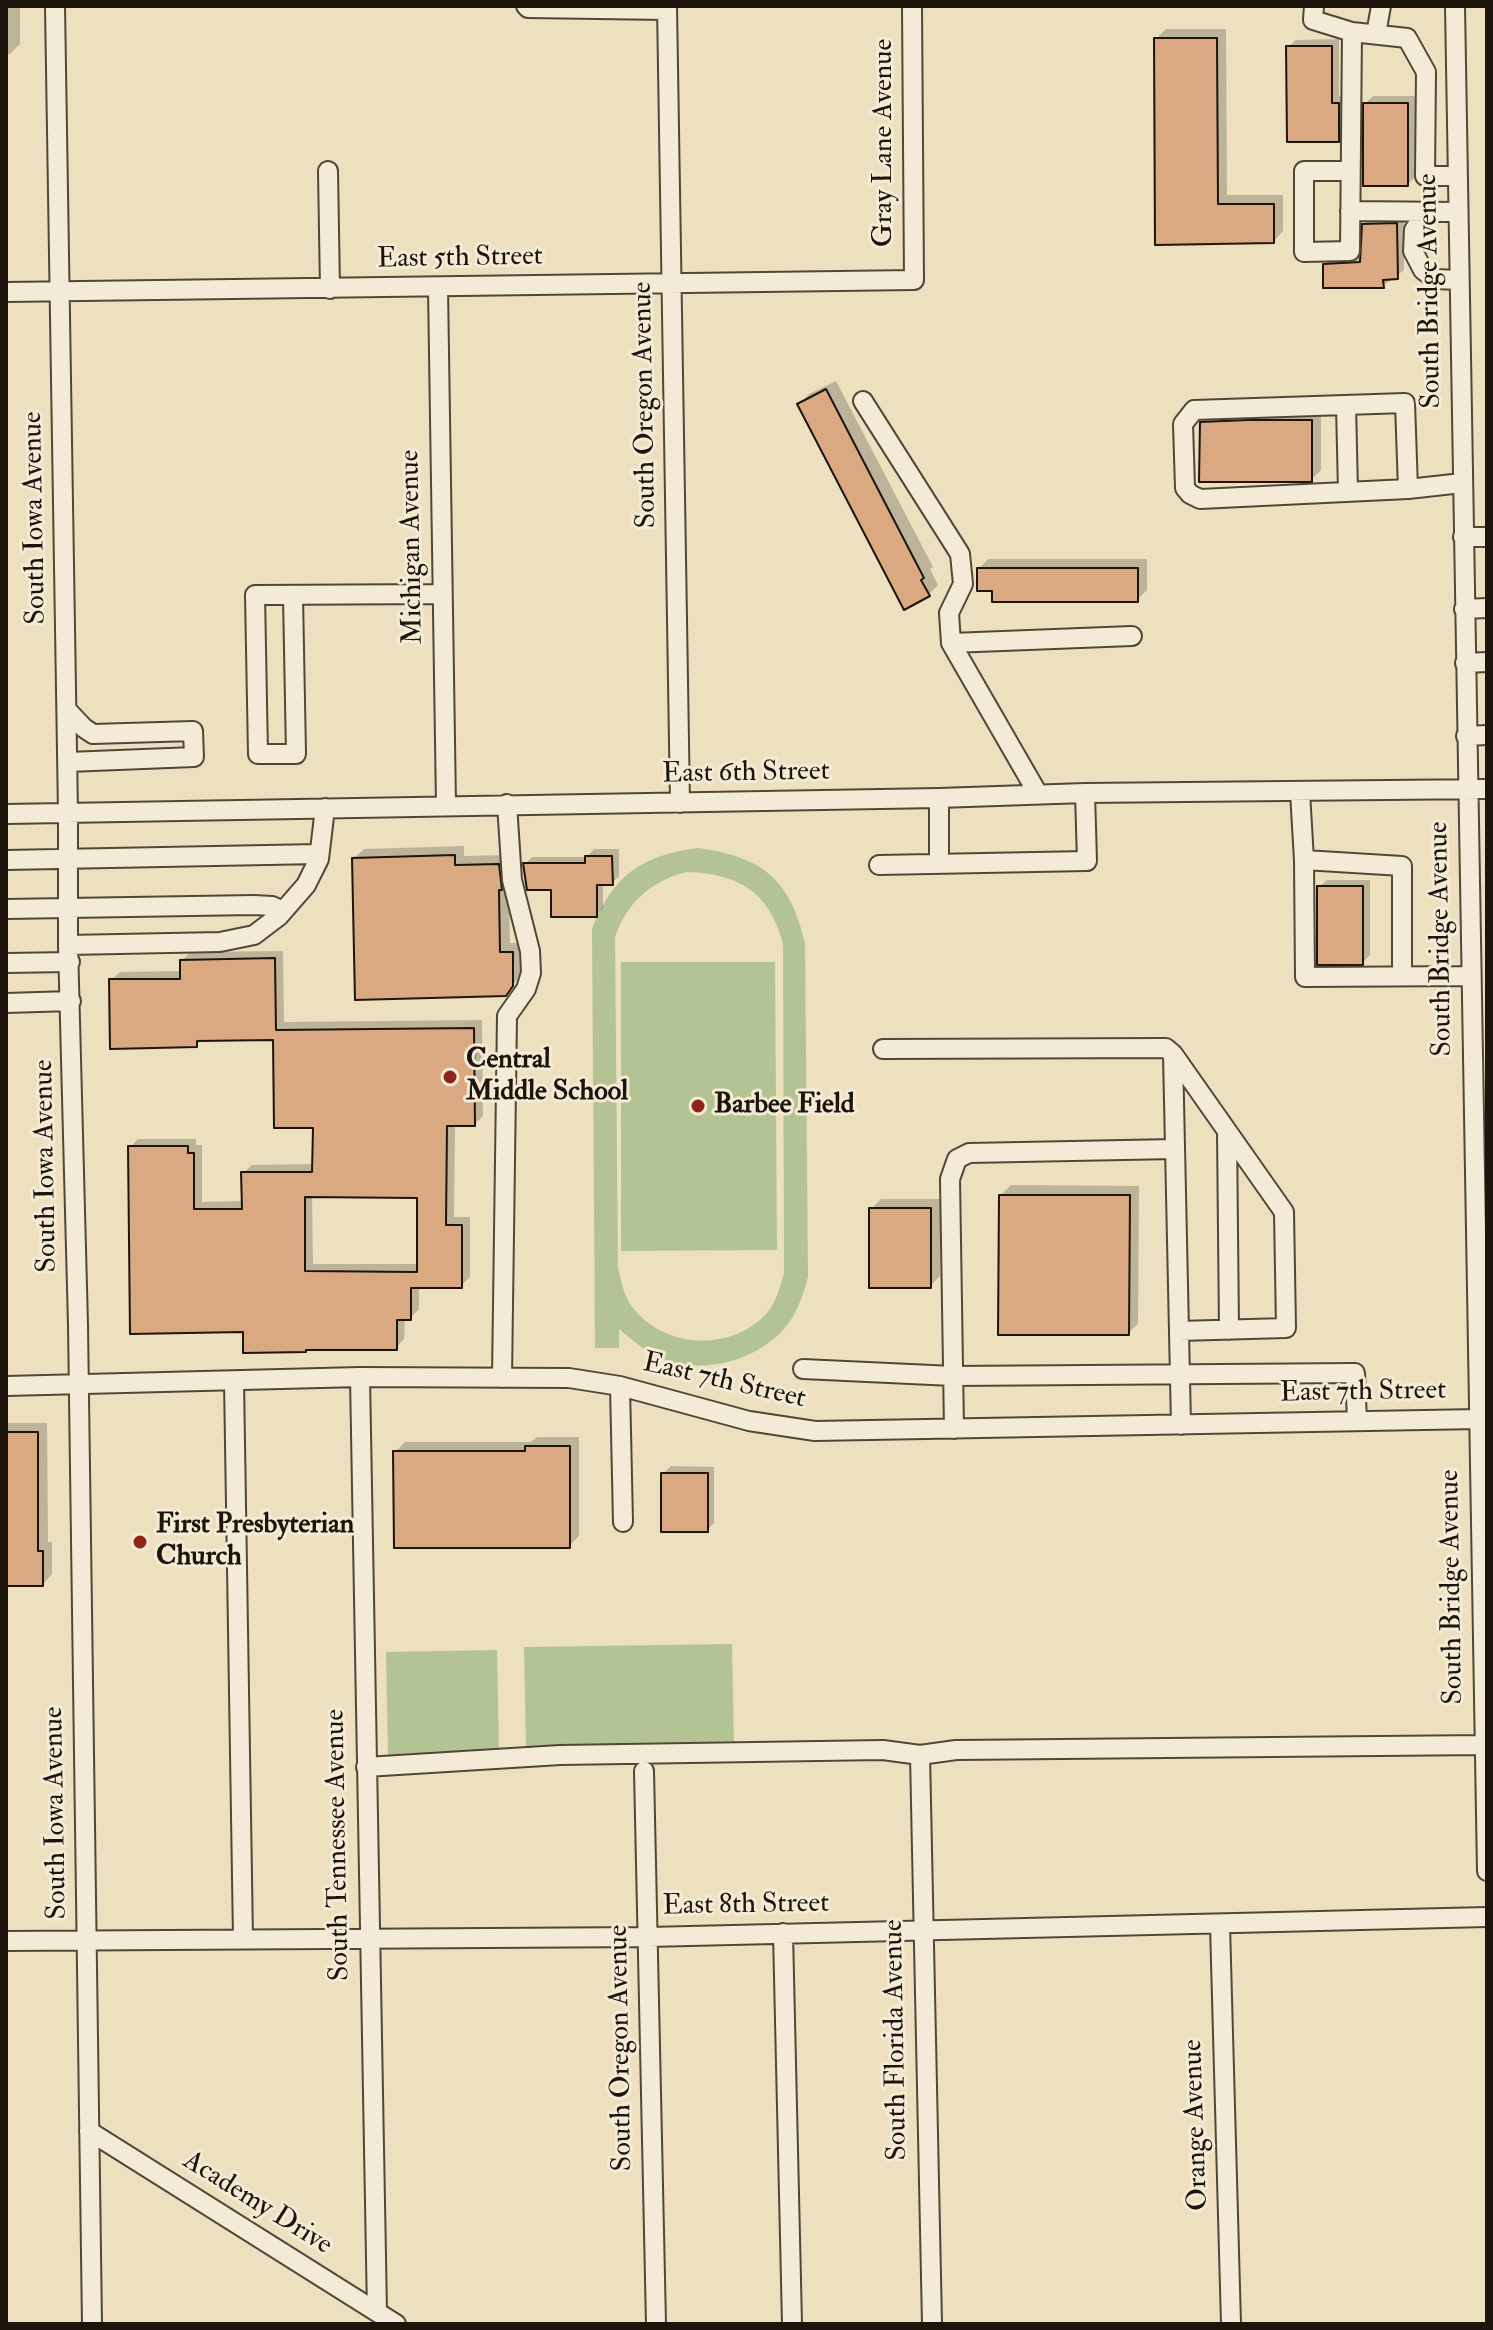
<!DOCTYPE html>
<style>
body{margin:0}
#map{position:relative;width:1493px;height:2330px;overflow:hidden;background:#ece0be;font-family:"IM FELL Double Pica",serif}
canvas{display:block}
.frame{position:absolute;inset:0;border:8px solid #1d140c;pointer-events:none}
</style>
<div id="map">
<canvas width="1493" height="2330"></canvas>
<div class="frame"></div>
</div>
<script>
const ctx = document.querySelector('canvas').getContext('2d');
ctx.lineJoin = 'round';
function paint(path, color) { ctx.fillStyle = color; ctx.fill(path, 'evenodd'); }
function trace(path, color, width, dash) { ctx.strokeStyle = color; ctx.lineWidth = width; ctx.lineCap = dash ? 'butt' : 'round'; ctx.setLineDash(dash || []); ctx.stroke(path); }
function label(font, color, halo, rows, align = 'center') {
  ctx.font = font + ' "IM FELL Double Pica",serif'; ctx.lineWidth = 6; ctx.setLineDash([]); ctx.textBaseline = 'middle'; ctx.strokeStyle = halo; ctx.fillStyle = color; for (const [text, x, y, turn = 0] of rows) {
    ctx.save(); ctx.translate(x, y); ctx.rotate((+turn || 0) * Math.PI / 180); ctx.textAlign = isNaN(turn) ? turn : align; if (halo) ctx.strokeText(text, 0, 0); ctx.fillText(text, 0, 0); ctx.restore();
  }
}
const green = new Path2D(`
 M 698,848 C 763,857 790,879 805,943 L 808,1277 C 804,1291 800,1305 792,1318 C 768,1357 708,1376 665,1360 C 647,1354 634,1341 619,1329 L 619,1348 L 595,1348 L 592,929 C 612,876 642,855 698,848 ZM 687,872 C 739,874 769,891 783,944 L 784,1273 C 780,1287 776,1303 767,1313 C 732,1352 665,1349 633,1308 C 624,1297 621,1281 618,1267 L 615,937 C 627,902 651,881 687,872 Z
 M 621,962 L 775,962 L 777,1250 L 621,1251 Z
 M 732,1644 L 734,1744 L 526,1748 L 524,1647 Z
 M 497,1650 L 499,1753 L 388,1756 L 386,1652 Z`);
const shadow = new Path2D(`
 M 6,6 L 20,6 L 20,44 L 10,54 L 6,54 Z
 M 1166,29 L 1226,29 L 1227,195 L 1283,195 L 1283,231 L 1274,241 L 1157,243 L 1156,39 Z
 M 1339,39 L 1339,96 L 1346,96 L 1345,133 L 1338,140 L 1288,47 L 1296,40 Z
 M 1373,96 L 1415,96 L 1415,177 L 1408,184 L 1365,104 Z
 M 1371,217 L 1404,217 L 1404,270 L 1383,286 L 1325,264 L 1332,257 L 1362,256 L 1364,224 Z
 M 836,381 L 933,567 L 930,569 L 938,585 L 928,595 L 800,404 L 809,394 Z
 M 1321,411 L 1321,470 L 1311,480 L 1202,423 L 1212,413 Z
 M 988,559 L 1147,559 L 1147,590 L 1137,600 L 994,589 L 979,569 Z
 M 464,846 L 464,856 L 508,855 L 510,943 L 522,943 L 522,974 L 505,994 L 354,858 L 364,849 Z
 M 594,849 L 619,849 L 619,876 L 612,883 L 603,883 L 603,908 L 596,915 L 553,888 L 525,864 L 532,857 L 587,857 Z
 M 1327,880 L 1370,880 L 1370,955 L 1362,963 L 1319,887 Z
 M 283,951 L 284,1022 L 482,1020 L 483,1116 L 475,1124 L 455,1124 L 454,1217 L 470,1217 L 470,1277 L 461,1286 L 419,1286 L 419,1309 L 410,1318 L 405,1318 L 404,1339 L 396,1348 L 245,1330 L 130,1147 L 138,1139 L 196,1139 L 196,1145 L 202,1145 L 202,1202 L 244,1201 L 243,1173 L 252,1165 L 315,1164 L 315,1126 L 275,1038 L 202,1039 L 196,1045 L 111,980 L 120,972 L 182,971 L 182,961 L 190,952 ZM 312,1195 L 419,1196 L 419,1264 L 313,1264 Z
 M 1011,1185 L 1139,1186 L 1138,1324 L 1128,1333 L 1001,1195 Z
 M 881,1199 L 940,1199 L 940,1276 L 930,1286 L 871,1209 Z
 M 6,1423 L 47,1423 L 48,1542 L 52,1542 L 52,1574 L 43,1584 L 6,1584 Z
 M 537,1437 L 579,1437 L 579,1536 L 569,1546 L 395,1452 L 405,1442 L 531,1442 Z
 M 671,1466 L 714,1467 L 714,1523 L 707,1530 L 663,1474 Z`);
const building = new Path2D(`
 M 1154,38 L 1217,38 L 1218,204 L 1274,204 L 1274,243 L 1155,245 Z
 M 1286,46 L 1332,46 L 1332,103 L 1339,103 L 1339,142 L 1287,142 Z
 M 1363,103 L 1408,103 L 1408,186 L 1363,186 Z
 M 1397,223 L 1398,279 L 1383,280 L 1384,288 L 1323,288 L 1323,264 L 1360,262 L 1362,224 Z
 M 826,389 L 924,578 L 921,580 L 930,596 L 904,610 L 797,404 Z
 M 1248,420 L 1312,420 L 1312,482 L 1199,482 L 1200,422 Z
 M 977,568 L 1138,568 L 1138,602 L 992,602 L 992,591 L 977,591 Z
 M 455,855 L 455,865 L 499,864 L 502,890 L 499,890 L 500,952 L 513,952 L 513,986 L 506,996 L 355,1000 L 352,858 Z
 M 585,856 L 612,856 L 613,885 L 597,885 L 597,917 L 551,917 L 551,890 L 527,890 L 523,863 L 585,863 Z
 M 1317,886 L 1363,886 L 1363,965 L 1317,965 Z
 M 275,958 L 276,1030 L 474,1028 L 475,1126 L 447,1126 L 446,1225 L 462,1225 L 462,1288 L 411,1288 L 411,1320 L 397,1320 L 397,1350 L 306,1350 L 306,1352 L 243,1353 L 243,1332 L 130,1334 L 128,1146 L 188,1146 L 188,1153 L 194,1153 L 194,1209 L 242,1209 L 241,1172 L 312,1172 L 313,1128 L 274,1128 L 273,1040 L 197,1041 L 197,1047 L 110,1049 L 109,979 L 180,979 L 180,960 ZM 305,1197 L 417,1198 L 417,1272 L 305,1271 Z
 M 999,1195 L 1130,1195 L 1129,1335 L 998,1335 Z
 M 869,1208 L 931,1208 L 931,1288 L 869,1288 Z
 M 6,1432 L 38,1432 L 38,1551 L 43,1551 L 43,1586 L 6,1586 Z
 M 525,1446 L 570,1446 L 570,1548 L 394,1548 L 393,1451 L 525,1451 Z
 M 661,1473 L 708,1473 L 708,1532 L 661,1532 Z`);
const minor = new Path2D(`
 M 55,6 L 68,813 L 68,945 L 78,1325 L 92,2324
 M 526,6 L 528,8 L 667,10
 M 667,6 L 680,803
 M 1314,6 L 1313,20 L 1352,32 L 1350,251 L 1304,252 L 1304,171 L 1350,171
 M 1455,6 L 1487,1871
 M 1352,32 L 1407,38 L 1426,72 L 1425,176 L 1457,176
 M 1376,34 L 1381,6
 M 328,171 L 330,289
 M 1350,211 L 1458,212
 M 1426,212 L 1414,230 L 1413,251 L 1423,270 L 1435,279 L 1459,280
 M 438,288 L 446,805
 M 6,292 L 914,280 L 912,6
 M 863,401 L 960,554 L 963,584 L 949,613 L 951,643 L 1038,794
 M 1346,405 L 1348,492
 M 1408,489 L 1200,499 L 1190,494 L 1185,488 L 1183,424 L 1194,410 L 1405,403 L 1408,489 L 1462,483
 M 1463,537 L 1487,537
 M 293,596 L 296,754 L 258,754 L 255,595 L 442,594
 M 1464,609 L 1487,608
 M 951,643 L 1132,636
 M 1465,663 L 1487,662
 M 67,710 L 84,728 L 93,734 L 193,731 L 194,757 L 68,762
 M 1466,736 L 1487,735
 M 1300,792 L 1304,860 L 1305,977 L 1471,976
 M 939,798 L 939,864
 M 6,814 L 939,798 L 1085,793 L 1487,789
 M 6,860 L 319,854
 M 1304,860 L 1402,866 L 1402,975
 M 879,865 L 1087,861 L 1085,793
 M 6,909 L 254,905 L 272,906 L 283,911
 M 68,945 L 220,942 L 254,935 L 279,916 L 306,885 L 319,859 L 325,808
 M 6,963 L 70,962
 M 6,1003 L 71,1001
 M 883,1049 L 1166,1048 L 1173,1054 L 1181,1425
 M 1173,1054 L 1284,1212 L 1286,1328 L 1179,1331
 M 1227,1131 L 1229,1330
 M 803,1369 L 953,1376 L 1355,1373 L 1357,1421
 M 360,1377 L 377,2312
 M 502,1378 L 507,1016 L 526,989 L 531,973 L 530,951 L 512,880 L 507,804
 M 234,1381 L 243,1939
 M 6,1386 L 360,1377 L 569,1378 L 620,1386 L 749,1421 L 815,1431 L 1479,1419 L 1487,1414
 M 620,1386 L 623,1522
 M 954,1429 L 950,1179 L 957,1159 L 969,1153 L 1175,1149
 M 920,1755 L 932,2324
 M 366,1767 L 560,1755 L 883,1750 L 920,1755 L 956,1750 L 1484,1745
 M 644,1771 L 656,2324
 M 1220,1925 L 1231,2324
 M 783,1933 L 792,2324
 M 6,1941 L 648,1937 L 1487,1917
 M 89,2131 L 396,2324`);
const markers = [
 [450,1077,8,"#8f2418"],
 [698,1106,8,"#8f2418"],
 [140,1542,8,"#8f2418"]
];
const streetNames = [
 ["Gray Lane Avenue",885,143,-90],
 ["East 5th Street",460,259,-1],
 ["South Bridge Avenue",1431,291,-91],
 ["South Oregon Avenue",646,405,-91],
 ["South Iowa Avenue",36,518,-91],
 ["Michigan Avenue",413,547,-91],
 ["East 6th Street",746,774,-1],
 ["South Bridge Avenue",1442,939,-91],
 ["South Iowa Avenue",47,1166,-91],
 ["East 7th Street",724,1382,13],
 ["East 7th Street",1363,1393,-1],
 ["South Bridge Avenue",1453,1587,-91],
 ["South Iowa Avenue",57,1813,-91],
 ["South Tennessee Avenue",339,1845,-91],
 ["East 8th Street",746,1906,-1],
 ["South Florida Avenue",897,2040,-91],
 ["South Oregon Avenue",622,2048,-91],
 ["Orange Avenue",1197,2125,-92],
 ["Academy Drive",257,2204,32]
];
const poiNames = [
 ["Central",466,1061],
 ["Middle School",466,1093],
 ["Barbee Field",714,1106],
 ["First Presbyterian",156,1526],
 ["Church",156,1558]
];
paint(green, '#b4c394');
paint(shadow, '#0003');
paint(building, '#daa981');
trace(building, '#1d140c', 2);
trace(minor, '#514738', 22);
trace(minor, '#f3ebd5', 18);
for (const [x, y, r, color] of markers) { const dot = new Path2D(); dot.arc(x, y, r, 0, 2 * Math.PI); ctx.fillStyle = color; ctx.fill(dot); trace(dot, '#f3ebd5', 3); }
label('28px', '#1d140c', '#f3ebd5', streetNames);
label('bold 28px', '#1d140c', '#f3ebd5', poiNames, 'left');
</script>
